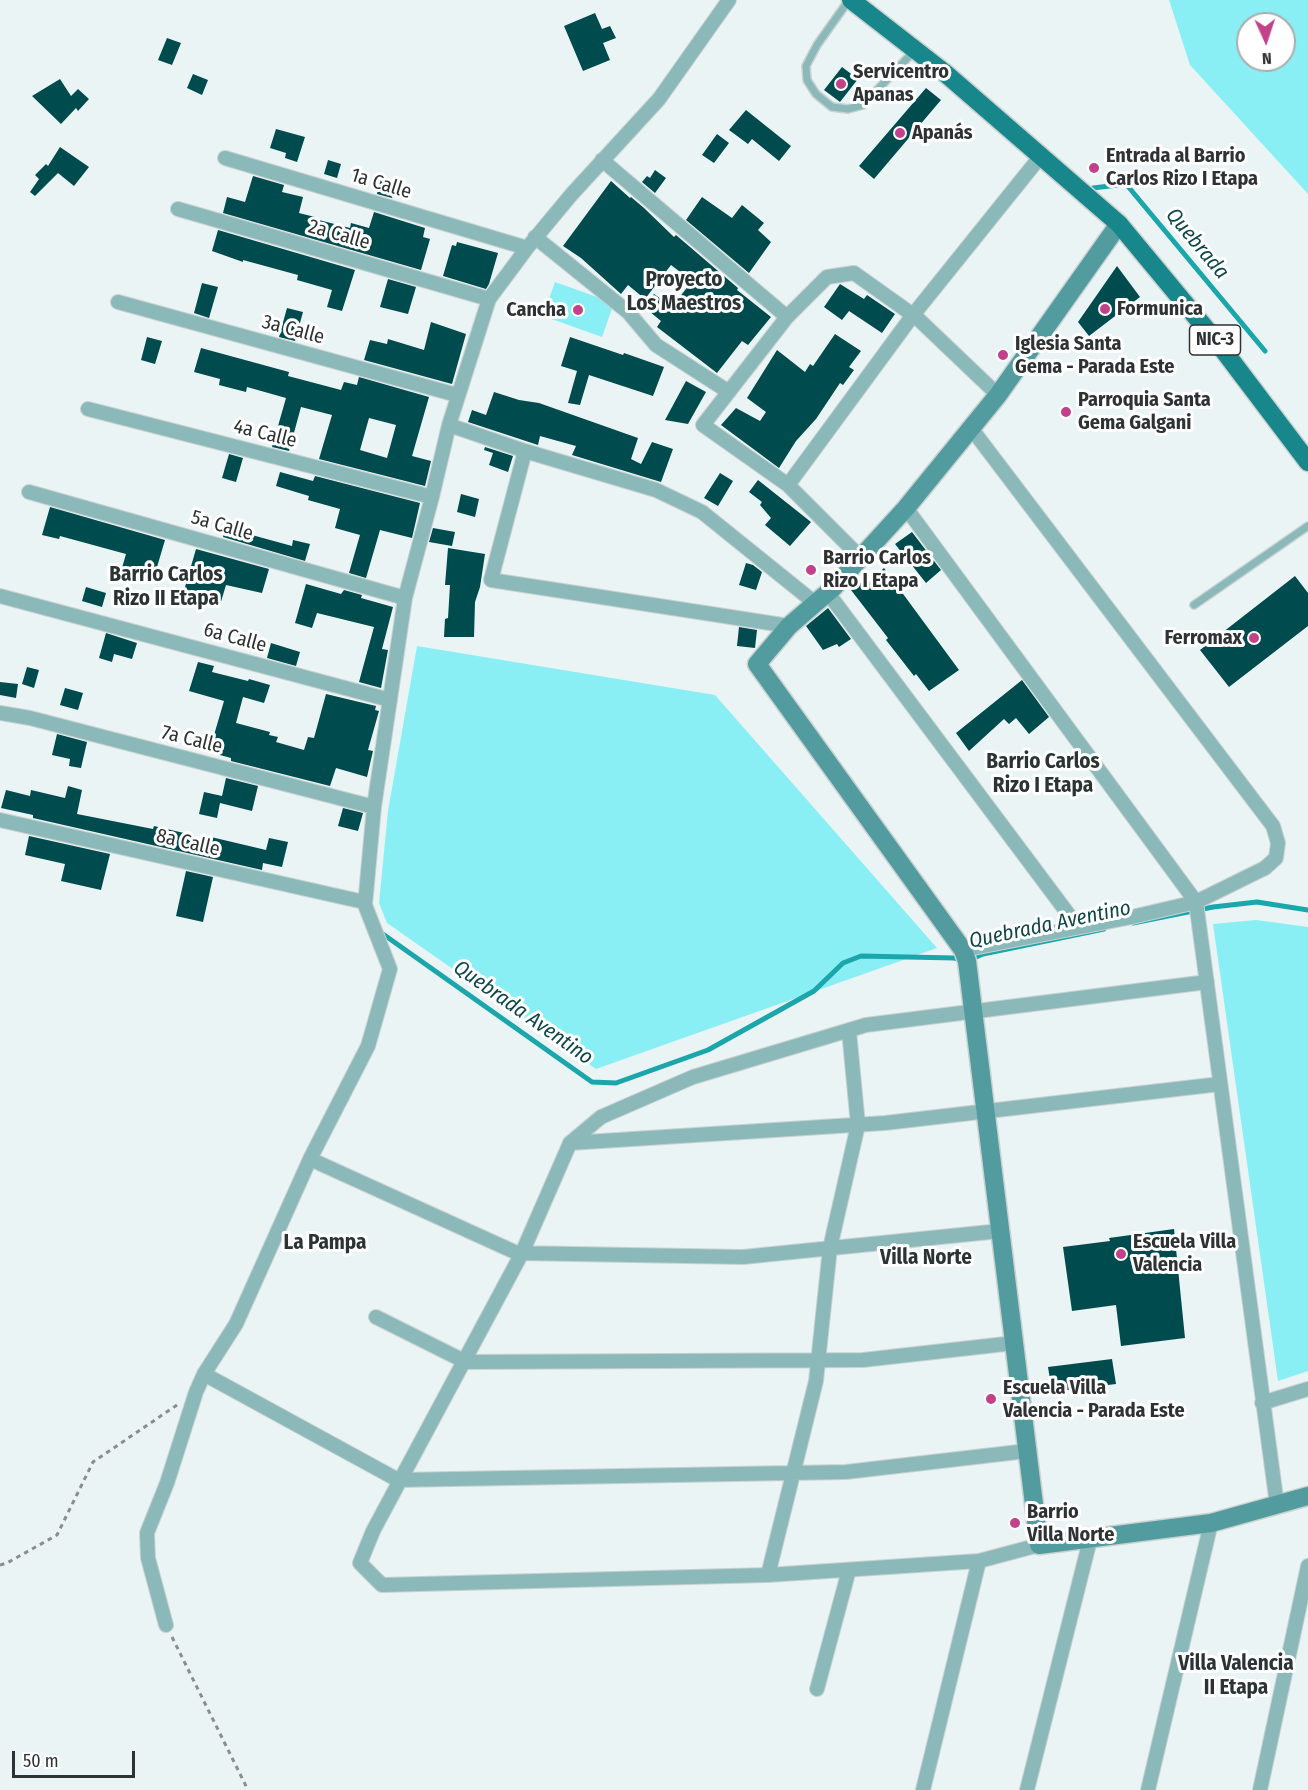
<!DOCTYPE html>
<meta charset="utf-8">
<style>
body{margin:0}
#map{position:relative;width:1308px;height:1790px;overflow:hidden;background:#ebf4f4;font-family:"Fira Sans Condensed",sans-serif}
canvas{display:block}
.north{position:absolute;left:1236px;top:12px;width:60px;height:60px;box-sizing:border-box;background:#fff;border:2px solid #abadad;border-radius:50%;rotate:177deg;font-size:16px;font-weight:700;line-height:24px;text-align:center;color:#2e3232}
.north::after{content:'';display:block;margin:auto;width:21px;height:27px;background:#c2418a;clip-path:polygon(50% 0,100% 100%,50% 72%,0 100%)}
.scale{position:absolute;left:12px;top:1751px;width:123px;height:27px;box-sizing:border-box;border:3px solid #2e3232;border-top:0;padding-left:8px;font-size:18px;line-height:21px;white-space:nowrap;color:#2e3232;-webkit-text-stroke:4px #fff;paint-order:stroke}
</style>
<div id="map">
<canvas width="1308" height="1790"></canvas>
<div class="north">N</div>
<div class="scale">50 m</div>
</div>
<script>
const ctx = document.querySelector('canvas').getContext('2d');
ctx.lineJoin = 'round';
function paint(path, color) { ctx.fillStyle = color; ctx.fill(path, 'evenodd'); }
function trace(path, color, width, dash) { ctx.strokeStyle = color; ctx.lineWidth = width; ctx.lineCap = dash ? 'butt' : 'round'; ctx.setLineDash(dash || []); ctx.stroke(path); }
function label(font, color, halo, rows, align = 'center') {
  ctx.font = font + ' "Fira Sans Condensed",sans-serif'; ctx.lineWidth = 6; ctx.setLineDash([]); ctx.textBaseline = 'middle'; ctx.strokeStyle = halo; ctx.fillStyle = color; for (const [text, x, y, turn = 0] of rows) {
    ctx.save(); ctx.translate(x, y); ctx.rotate((+turn || 0) * Math.PI / 180); ctx.textAlign = isNaN(turn) ? turn : align; if (halo) ctx.strokeText(text, 0, 0); ctx.fillText(text, 0, 0); ctx.restore();
  }
}
const green = new Path2D(`
 M 1169,0 L 1308,0 L 1308,194 L 1190,65 ZM 1248,24 L 1284,24 L 1284,60 L 1248,60 Z
 M 555,282 L 614,303 L 602,337 L 543,316 Z
 M 417,646 L 715,695 L 937,948 L 596,1069 L 387,923 L 379,903 L 388,811 Z
 M 1256,920 L 1308,927 L 1308,1371 L 1278,1381 L 1213,924 Z`);
const stream = new Path2D(`
 M 1093,188 L 1126,184 L 1265,351
 M 1133,923 L 1213,907 L 1257,902 L 1308,910
 M 380,932 L 592,1082 L 616,1083 L 708,1050 L 814,991 L 843,963 L 861,956 L 954,958 L 967,961 L 983,954 L 1104,929`);
const building = new Path2D(`
 M 595,13 L 602,29 L 610,26 L 616,38 L 603,43 L 610,60 L 583,71 L 564,26 Z
 M 167,38 L 181,43 L 172,65 L 158,60 Z
 M 842,67 L 858,79 L 840,102 L 824,90 Z
 M 193,74 L 208,80 L 202,95 L 187,88 Z
 M 60,79 L 71,96 L 78,89 L 89,99 L 78,111 L 76,108 L 61,124 L 32,96 Z
 M 926,88 L 941,100 L 874,179 L 859,166 Z
 M 746,110 L 791,146 L 779,161 L 752,139 L 748,144 L 729,130 Z
 M 276,129 L 305,137 L 297,162 L 285,158 L 286,153 L 270,148 Z
 M 717,134 L 729,143 L 714,163 L 702,155 Z
 M 60,147 L 89,167 L 74,186 L 58,173 L 35,196 L 30,192 L 39,179 L 35,175 L 46,164 L 48,166 Z
 M 328,160 L 341,164 L 337,178 L 324,174 Z
 M 655,170 L 666,178 L 655,193 L 642,182 L 647,176 L 650,178 Z
 M 253,176 L 284,185 L 282,192 L 303,197 L 299,213 L 315,217 L 315,219 L 350,228 L 351,223 L 369,228 L 374,212 L 425,228 L 423,237 L 430,239 L 421,270 L 223,213 L 227,197 L 245,202 Z
 M 381,179 L 396,184 L 392,198 L 377,194 Z
 M 611,181 L 630,198 L 631,197 L 644,208 L 674,237 L 676,235 L 738,288 L 737,290 L 771,317 L 748,345 L 742,341 L 717,373 L 657,327 L 661,321 L 644,307 L 654,294 L 672,307 L 692,281 L 671,265 L 645,299 L 628,285 L 621,294 L 581,258 L 563,246 Z
 M 702,197 L 732,218 L 742,205 L 764,223 L 758,230 L 771,242 L 749,273 L 686,220 Z
 M 218,230 L 355,270 L 342,311 L 327,307 L 332,290 L 297,280 L 298,275 L 243,260 L 243,262 L 212,251 Z
 M 457,242 L 498,253 L 489,284 L 486,289 L 443,276 L 452,245 L 456,246 Z
 M 1117,266 L 1140,297 L 1089,336 L 1078,322 Z
 M 388,279 L 416,287 L 408,314 L 380,307 Z
 M 202,283 L 218,287 L 209,318 L 194,313 Z
 M 840,284 L 864,299 L 867,295 L 895,314 L 882,333 L 849,311 L 842,320 L 824,307 Z
 M 287,308 L 303,312 L 295,341 L 279,337 Z
 M 431,322 L 466,334 L 452,384 L 364,360 L 370,340 L 387,344 L 388,339 L 424,350 Z
 M 835,334 L 861,351 L 849,367 L 854,370 L 843,385 L 840,383 L 816,419 L 796,441 L 779,468 L 721,425 L 736,408 L 760,421 L 766,412 L 747,398 L 777,350 L 805,372 L 810,364 L 813,366 Z
 M 147,337 L 162,341 L 155,364 L 141,360 Z
 M 570,337 L 623,355 L 624,353 L 664,367 L 653,396 L 589,375 L 580,405 L 568,403 L 577,371 L 561,366 Z
 M 201,348 L 289,372 L 288,376 L 341,390 L 344,382 L 357,385 L 359,377 L 429,397 L 412,456 L 431,461 L 425,486 L 319,459 L 332,415 L 301,407 L 289,451 L 272,447 L 286,398 L 247,387 L 246,392 L 219,385 L 220,379 L 194,372 ZM 369,418 L 396,425 L 387,458 L 360,450 Z
 M 686,381 L 706,392 L 688,424 L 665,420 Z
 M 494,392 L 519,400 L 539,403 L 638,438 L 631,459 L 641,464 L 652,442 L 673,449 L 661,482 L 572,455 L 576,446 L 540,436 L 538,445 L 468,422 L 472,410 L 486,415 Z
 M 485,447 L 513,456 L 508,472 L 489,465 L 493,453 L 484,450 Z
 M 229,454 L 243,458 L 236,482 L 222,478 Z
 M 280,472 L 313,481 L 315,476 L 420,503 L 412,538 L 380,530 L 366,578 L 349,573 L 360,535 L 335,528 L 340,509 L 308,500 L 309,496 L 276,486 Z
 M 720,473 L 733,481 L 718,506 L 704,498 Z
 M 758,480 L 811,522 L 790,546 L 765,525 L 771,518 L 760,505 L 762,502 L 749,492 Z
 M 461,494 L 479,499 L 475,517 L 457,512 Z
 M 50,507 L 165,540 L 152,584 L 120,575 L 126,554 L 60,536 L 59,539 L 42,535 Z
 M 227,522 L 243,526 L 241,532 L 292,546 L 293,540 L 310,544 L 305,561 L 223,537 Z
 M 433,528 L 455,532 L 452,546 L 429,542 Z
 M 912,532 L 941,570 L 926,583 L 895,544 Z
 M 448,548 L 485,554 L 480,587 L 475,602 L 474,637 L 444,637 L 445,619 L 448,618 L 450,585 L 445,585 Z
 M 196,549 L 269,569 L 262,593 L 226,585 L 220,605 L 183,594 Z
 M 746,563 L 753,565 L 762,572 L 756,590 L 739,585 Z
 M 884,568 L 959,670 L 929,691 L 916,674 L 914,676 L 886,640 L 888,638 L 851,590 L 866,579 L 868,583 Z
 M 1295,576 L 1308,593 L 1308,626 L 1229,687 L 1200,650 Z
 M 306,584 L 341,594 L 344,590 L 362,595 L 361,598 L 393,607 L 382,649 L 388,650 L 381,688 L 359,682 L 374,627 L 317,613 L 312,628 L 295,623 Z
 M 86,587 L 106,593 L 102,607 L 82,601 Z
 M 828,608 L 851,639 L 839,647 L 837,644 L 823,650 L 806,626 Z
 M 739,627 L 757,630 L 755,648 L 737,646 Z
 M 106,633 L 137,643 L 132,659 L 114,654 L 112,662 L 99,658 Z
 M 271,643 L 300,652 L 296,666 L 267,658 Z
 M 198,662 L 214,666 L 212,672 L 248,681 L 249,679 L 270,685 L 264,703 L 243,697 L 236,723 L 270,732 L 269,735 L 278,737 L 276,742 L 304,750 L 308,737 L 314,738 L 326,694 L 376,706 L 375,710 L 379,711 L 368,750 L 373,751 L 367,777 L 336,768 L 330,786 L 231,761 L 231,758 L 209,752 L 224,701 L 189,691 Z
 M 27,667 L 39,670 L 34,688 L 22,684 Z
 M 1022,680 L 1049,717 L 1029,734 L 1016,718 L 1009,724 L 1004,719 L 969,751 L 956,733 Z
 M 0,682 L 18,684 L 16,698 L 0,695 Z
 M 65,688 L 83,693 L 78,710 L 60,705 Z
 M 57,734 L 87,742 L 81,768 L 69,766 L 70,759 L 52,755 Z
 M 226,778 L 258,786 L 252,811 L 220,803 L 217,818 L 199,814 L 204,792 L 222,796 Z
 M 68,786 L 82,790 L 77,814 L 153,829 L 154,826 L 184,833 L 183,838 L 209,844 L 211,837 L 266,850 L 269,838 L 288,842 L 282,867 L 263,863 L 262,870 L 33,818 L 33,815 L 1,808 L 6,790 L 30,796 L 31,790 L 65,798 Z
 M 343,808 L 363,813 L 358,831 L 338,826 Z
 M 29,836 L 110,854 L 101,890 L 61,881 L 65,864 L 25,855 Z
 M 186,871 L 213,877 L 203,922 L 176,916 Z
 M 1174,1229 L 1185,1338 L 1121,1346 L 1116,1305 L 1072,1311 L 1063,1247 L 1110,1241 L 1109,1238 Z
 M 1112,1359 L 1116,1384 L 1052,1392 L 1048,1367 Z`);
const path = new Path2D(`
 M 0,1565 L 7,1563 L 57,1535 L 93,1462 L 177,1405
 M 172,1637 L 248,1790`);
const lane = new Path2D(`
 M 849,0 L 817,45 L 806,66 L 807,80 L 816,94 L 832,107 L 848,109 L 863,105 L 915,50
 M 1194,605 L 1308,526`);
const street = new Path2D(`
 M 225,158 L 527,248
 M 602,160 L 787,317
 M 178,209 L 489,299
 M 535,237 L 628,312 L 656,345 L 729,392
 M 118,302 L 457,395
 M 913,314 L 998,395
 M 88,409 L 432,497
 M 449,425 L 525,451 L 656,490 L 702,512 L 815,603
 M 525,451 L 491,580 L 789,626
 M 788,485 L 913,315 L 1040,157
 M 29,492 L 405,598
 M 906,508 L 1196,902 L 1277,1505
 M 862,559 L 788,485 L 703,425 L 787,317 L 827,277 L 854,273 L 913,315
 M 828,593 L 1078,927
 M 0,596 L 390,700
 M 0,713 L 30,718 L 374,807
 M 0,820 L 364,902 L 365,905
 M 963,950 L 1132,917 L 1196,902 L 1265,868 L 1276,858 L 1278,843 L 1273,826 L 971,428
 M 570,1143 L 885,1123 L 1220,1084
 M 310,1159 L 517,1253 L 743,1257 L 1000,1231
 M 376,1317 L 466,1362 L 863,1360 L 1014,1343
 M 204,1374 L 398,1480 L 846,1472 L 1027,1451
 M 1262,1403 L 1308,1389
 M 1039,1545 L 979,1561 L 768,1575 L 382,1585 L 360,1563 L 373,1531 L 522,1253 L 570,1143 L 601,1117 L 693,1077 L 866,1025 L 1207,982
 M 768,1575 L 816,1381 L 830,1248 L 858,1125 L 849,1031
 M 166,1625 L 148,1558 L 147,1533 L 167,1483 L 196,1392 L 204,1374 L 236,1324 L 310,1159 L 368,1046 L 390,969 L 365,905 L 374,807 L 405,598 L 432,497 L 449,425 L 489,299 L 527,248 L 571,195 L 659,99 L 729,0
 M 817,1689 L 849,1570
 M 923,1790 L 979,1561
 M 1027,1790 L 1090,1540
 M 1148,1790 L 1211,1523
 M 1260,1790 L 1308,1566`);
const secondary = new Path2D(`
 M 1119,224 L 998,395 L 906,508 L 833,588 L 789,626 L 757,664 L 963,950 L 967,961 L 1039,1545 L 1211,1523 L 1308,1496`);
const primary = new Path2D(`
 M 851,0 L 945,73 L 1119,224 L 1221,347 L 1308,462`);
const markers = [
 [841,84,6,"#c2418a"],
 [900,133,6,"#c2418a"],
 [1094,168,6,"#c2418a"],
 [1105,309,6,"#c2418a"],
 [578,310,6,"#c2418a"],
 [1003,355,6,"#c2418a"],
 [1066,412,6,"#c2418a"],
 [811,570,6,"#c2418a"],
 [1254,638,6,"#c2418a"],
 [1121,1254,6,"#c2418a"],
 [991,1399,6,"#c2418a"],
 [1015,1523,6,"#c2418a"]
];
const shields = [
 [1215,340,51]
];
const shieldNames = [
 ["NIC-3",1215,340]
];
const poiNames = [
 ["Servicentro",853,72],
 ["Apanas",853,95],
 ["Apanás",912,133],
 ["Entrada al Barrio",1106,156],
 ["Carlos Rizo I Etapa",1106,179],
 ["Formunica",1117,309],
 ["Cancha",566,310,"right"],
 ["Iglesia Santa",1015,344],
 ["Gema - Parada Este",1015,367],
 ["Parroquia Santa",1078,400],
 ["Gema Galgani",1078,423],
 ["Barrio Carlos",823,558],
 ["Rizo I Etapa",823,581],
 ["Ferromax",1242,638,"right"],
 ["Escuela Villa",1133,1242],
 ["Valencia",1133,1265],
 ["Escuela Villa",1003,1388],
 ["Valencia - Parada Este",1003,1411],
 ["Barrio",1027,1512],
 ["Villa Norte",1027,1535]
];
const streetNames = [
 ["1a Calle",381,184,17],
 ["2a Calle",339,235,16],
 ["3a Calle",293,330,15],
 ["4a Calle",265,434,14],
 ["5a Calle",222,526,16],
 ["6a Calle",235,638,15],
 ["7a Calle",192,740,14],
 ["8a Calle",188,843,13]
];
const waterNames = [
 ["Quebrada",1197,244,50],
 ["Quebrada Aventino",1050,925,-12],
 ["Quebrada Aventino",523,1013,35]
];
const neighbourhoodNames = [
 ["Proyecto",684,280],
 ["Los Maestros",684,304],
 ["Barrio Carlos",166,575],
 ["Rizo II Etapa",166,599],
 ["Barrio Carlos",1043,762],
 ["Rizo I Etapa",1043,786],
 ["La Pampa",325,1243],
 ["Villa Norte",926,1258],
 ["Villa Valencia",1236,1664],
 ["II Etapa",1236,1688]
];
paint(green, '#8aeff4');
trace(stream, '#1ba6ac', 5);
paint(building, '#004b4e');
trace(lane, '#c9d1d1', 10);
trace(street, '#c9d1d1', 16);
trace(secondary, '#c9d1d1', 21);
trace(primary, '#c9d1d1', 21);
trace(path, '#888e8e', 3, [4.5, 4.5]);
trace(lane, '#8bb9ba', 7);
trace(street, '#8bb9ba', 14);
trace(secondary, '#529c9f', 18);
trace(primary, '#17878b', 18);
for (const [x, y, r, color] of markers) { const dot = new Path2D(); dot.arc(x, y, r, 0, 2 * Math.PI); ctx.fillStyle = color; ctx.fill(dot); trace(dot, '#fff', 2); }
for (const [x, y, w] of shields) { const box = new Path2D(); box.roundRect(x - w / 2, y - 15, w, 30, 4.5); ctx.fillStyle = '#fff'; ctx.fill(box); trace(box, '#2e3232', 1.5); }
label('bold 18px', '#2e3232', null, shieldNames);
label('bold 20px', '#2e3232', '#fff', poiNames, 'left');
label('20px', '#2e3232', '#fff', streetNames);
label('italic 21px', '#0f4749', '#fff', waterNames);
label('bold 21px', '#2b3333', '#fff', neighbourhoodNames);
</script>
